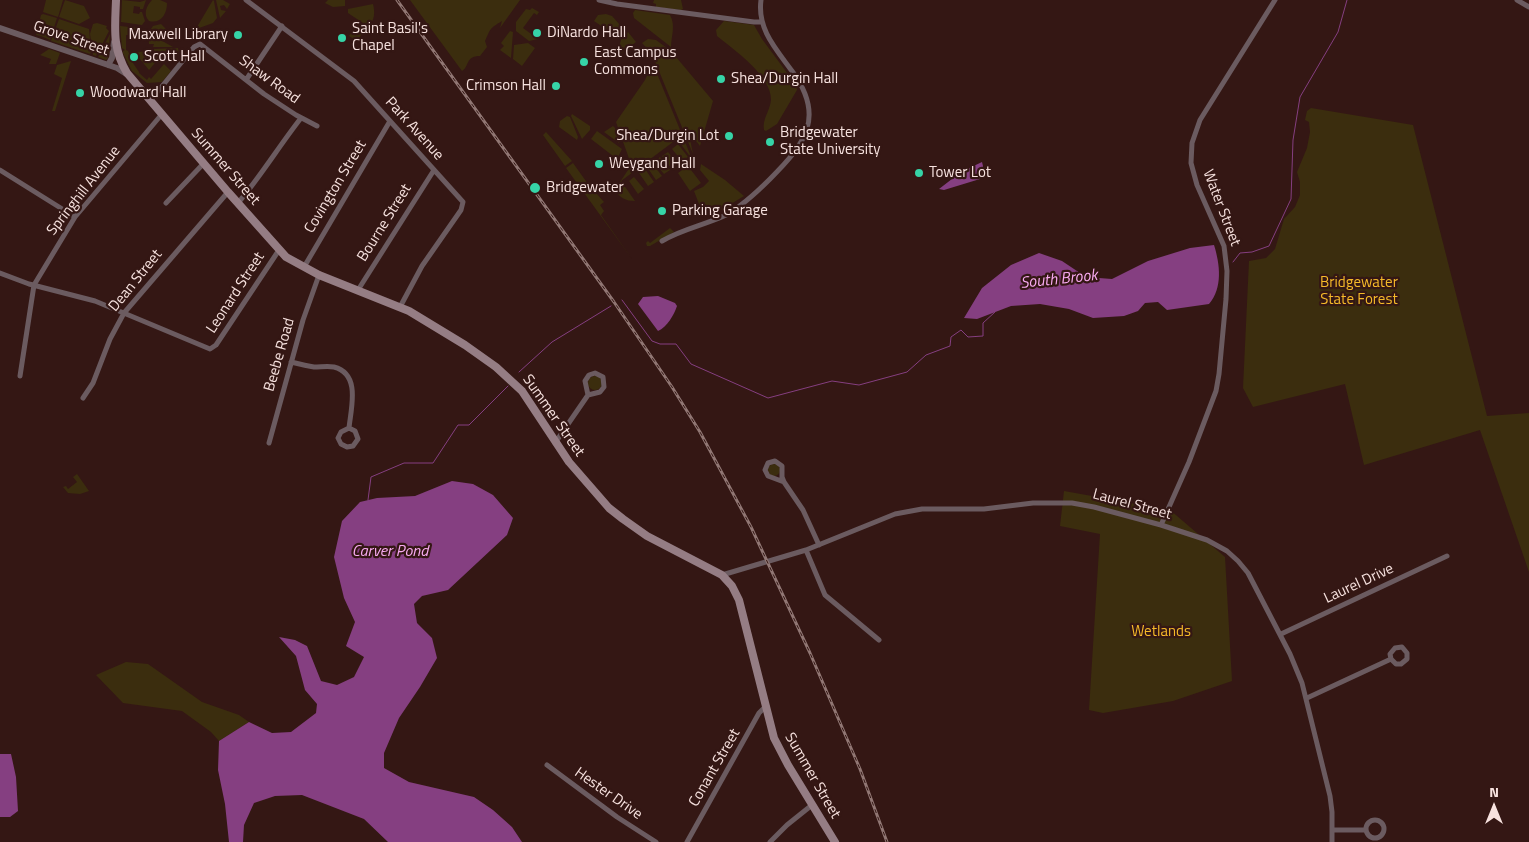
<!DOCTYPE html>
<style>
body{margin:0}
#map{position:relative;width:1529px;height:842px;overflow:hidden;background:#341714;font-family:"Titillium Web",sans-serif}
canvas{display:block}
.north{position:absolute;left:1469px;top:782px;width:50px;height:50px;-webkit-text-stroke:4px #341714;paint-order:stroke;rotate:0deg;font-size:14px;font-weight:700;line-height:20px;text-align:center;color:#f7e2df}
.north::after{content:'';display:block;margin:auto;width:18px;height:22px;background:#f7e2df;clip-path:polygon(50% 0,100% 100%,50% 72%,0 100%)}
</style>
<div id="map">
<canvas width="1529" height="842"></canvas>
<div class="north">N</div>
</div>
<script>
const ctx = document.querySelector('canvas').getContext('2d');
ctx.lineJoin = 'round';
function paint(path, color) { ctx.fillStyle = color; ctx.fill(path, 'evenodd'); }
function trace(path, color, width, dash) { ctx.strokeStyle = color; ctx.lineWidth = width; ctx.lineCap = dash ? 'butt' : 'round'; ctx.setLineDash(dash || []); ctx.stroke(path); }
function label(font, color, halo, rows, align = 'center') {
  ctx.font = font + ' "Titillium Web",sans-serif'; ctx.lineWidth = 4.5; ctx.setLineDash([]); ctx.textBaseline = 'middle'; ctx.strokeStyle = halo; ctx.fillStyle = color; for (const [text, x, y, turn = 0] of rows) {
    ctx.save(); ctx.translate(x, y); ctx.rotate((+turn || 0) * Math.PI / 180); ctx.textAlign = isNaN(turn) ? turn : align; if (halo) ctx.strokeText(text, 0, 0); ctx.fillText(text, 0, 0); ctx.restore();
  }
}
const green = new Path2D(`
 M 46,0 L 63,0 L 58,17 L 43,12 Z
 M 65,0 L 84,6 L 90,18 L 79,24 L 59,17 Z
 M 122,0 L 140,2 L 146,0 L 143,9 L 140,9 L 140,7 L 134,6 L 133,13 L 139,14 L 140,12 L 142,12 L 145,21 L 142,25 L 121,22 Z
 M 152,0 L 160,0 L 167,3 C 167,14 161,24 149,21 C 143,15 146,6 152,0 Z
 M 213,0 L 214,1 L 217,18 L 213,23 L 199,28 L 197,27 Z
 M 216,0 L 223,0 L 230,4 L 227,9 L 224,5 L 220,6 L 221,10 L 226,11 L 220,18 Z
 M 328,0 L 345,0 L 345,6 L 333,7 L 325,3 Z
 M 410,0 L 520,0 L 500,28 L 502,21 C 489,29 491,28 485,41 L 487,47 L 480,56 C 465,56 470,66 462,71 Z
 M 654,0 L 681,0 L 683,9 L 681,10 L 656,7 L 656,4 L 653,3 Z
 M 373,4 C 378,24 366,26 357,41 L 349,36 L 357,24 L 361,26 L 363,23 L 348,13 L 348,9 Z
 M 532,8 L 539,12 L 537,15 L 534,13 L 523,28 L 538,39 L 529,41 L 516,31 L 516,22 L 526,9 L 530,10 Z
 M 635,10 L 670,15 C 676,26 671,36 671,47 L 634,18 L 633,13 Z
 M 43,14 L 57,18 L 50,40 L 41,36 L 36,35 L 41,15 Z
 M 606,14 L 612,16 L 620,25 L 619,38 L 594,21 L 598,15 Z
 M 59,19 L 89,29 L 91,52 L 90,54 L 51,41 Z
 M 724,21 L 754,25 L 762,39 L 796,85 L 797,90 L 777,124 L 766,131 L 764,130 C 762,119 770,111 771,100 C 772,76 734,50 717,36 L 716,30 Z
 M 97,23 L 107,26 L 106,28 L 109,31 L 96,56 L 93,55 L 90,34 L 93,24 Z
 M 161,24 L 166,29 L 165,32 L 175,38 L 175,41 L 170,40 L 151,29 L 153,26 Z
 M 120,26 L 139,28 L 146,31 L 146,36 L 144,35 L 126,35 L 126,50 L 128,51 L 130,56 L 129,57 L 139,72 L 139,73 L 147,80 L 149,77 L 151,79 L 164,64 L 171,71 L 162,82 L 147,83 L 132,71 L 123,53 L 123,51 L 125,50 L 122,48 Z
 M 510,31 L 513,32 L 511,58 L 500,50 L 504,46 L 501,43 Z
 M 628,32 L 636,42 L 619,55 L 616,56 L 622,37 Z
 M 148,33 L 173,47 L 153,47 L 154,44 L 149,44 Z
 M 110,34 L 108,58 L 106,60 L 98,57 Z
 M 648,39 L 656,40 L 671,51 L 713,101 L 700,146 L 697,142 L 690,139 L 693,154 L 652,54 L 642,43 Z
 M 528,43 L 535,48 L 522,66 L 513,59 L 514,45 Z
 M 178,48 L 179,55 L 168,60 L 160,57 L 149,70 L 135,53 L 145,51 L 146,55 L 155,55 L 154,49 Z
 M 49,49 L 60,53 L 56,64 L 49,64 L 51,59 L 40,55 Z
 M 71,61 L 55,111 L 52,111 L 62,78 L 54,74 L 57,65 Z
 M 652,65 L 654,65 L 658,76 L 692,159 L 677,139 L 621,181 L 635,201 C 627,201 617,198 616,188 L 630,167 L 631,164 L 616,122 L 645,80 Z
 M 1311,108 L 1413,125 L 1487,416 L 1529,413 L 1529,572 L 1480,430 L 1364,465 L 1345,384 L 1253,407 L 1243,388 L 1249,261 L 1266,258 L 1275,249 L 1284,219 L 1295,207 L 1300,195 L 1300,182 L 1297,172 L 1307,148 L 1310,132 L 1309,122 L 1305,120 L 1307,111 Z
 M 572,114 L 590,126 L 590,130 L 582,139 L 571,116 Z
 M 567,116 L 570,117 L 578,137 L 577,140 L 559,127 L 560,121 Z
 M 613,126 L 615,128 L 620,141 L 619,143 L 604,132 Z
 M 597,131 L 622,149 L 617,159 L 591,139 Z
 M 546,132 L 572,161 L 565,166 L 543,135 Z
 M 678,144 L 688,157 L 682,161 L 672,149 Z
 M 668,152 L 678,164 L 672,169 L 662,156 Z
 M 660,157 L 670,170 L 664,174 L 654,162 Z
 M 573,163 L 588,184 L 604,202 L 600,205 L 604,211 L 601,215 L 632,259 L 566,168 Z
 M 652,163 L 662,176 L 656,180 L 647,167 Z
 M 701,164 L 725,180 L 744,196 L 721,210 L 704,217 L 694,191 L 703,187 L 709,181 L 700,170 Z
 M 688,166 L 701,183 L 690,191 L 678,173 Z
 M 645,169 L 654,182 L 648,186 L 639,173 Z
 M 634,177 L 644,189 L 638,194 L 629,181 Z
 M 670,228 L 674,232 L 650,246 L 647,246 L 646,243 L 648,241 L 650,243 Z
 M588 383a7 7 0 1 1 14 0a7 7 0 1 1-14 0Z
 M768 470a6 6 0 1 1 12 0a6 6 0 1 1-12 0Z
 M 77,474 L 89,491 L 80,494 L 68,493 L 63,487 L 66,486 L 68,489 L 77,482 L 73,477 Z
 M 1064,491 L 1170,510 L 1225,557 L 1232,681 L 1173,701 L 1103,713 L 1089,710 L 1100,534 L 1060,526 Z
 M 126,662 L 148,664 L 202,702 L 239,715 L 249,722 L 219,741 L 211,732 L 182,711 L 123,703 L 96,675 Z`);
const water = new Path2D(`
 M 982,162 L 983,166 L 980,179 L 944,190 L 939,189 L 961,172 Z
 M 1214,245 C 1220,264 1223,288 1209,304 L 1167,310 L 1158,302 L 1145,303 L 1138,311 L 1124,316 L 1093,318 L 1069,309 L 1040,304 L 1011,306 L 977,319 L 964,318 L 982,288 L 1011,265 L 1039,253 L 1062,261 L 1086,277 L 1112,279 L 1148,261 L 1190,248 Z
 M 658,296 L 675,303 L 677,306 C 674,315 667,327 658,331 L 638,304 L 643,297 Z
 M 452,481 L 473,484 L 493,495 L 513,518 L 507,535 L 448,590 L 422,596 L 414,604 L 417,623 L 432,638 L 437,658 L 420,687 L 399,718 L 384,753 L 384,768 L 409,782 L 474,797 L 493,810 L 512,827 L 522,842 L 388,842 L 364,819 L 302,795 L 275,796 L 254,803 L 244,825 L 243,842 L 229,842 L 225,804 L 218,770 L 219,741 L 249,722 L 272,733 L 291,732 L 316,713 L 317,704 L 305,690 L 296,656 L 279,637 L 295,640 L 307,646 L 321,681 L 337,685 L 354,677 L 364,657 L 346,646 L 355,622 L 344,598 L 334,557 L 342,521 L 360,502 L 377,498 L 415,496 Z
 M 0,754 L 11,754 L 16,777 L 18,811 L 10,817 L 0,817 Z`);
const stream = new Path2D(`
 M 1233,262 L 1240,253 L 1252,252 L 1269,246 L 1291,199 L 1293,140 L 1300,97 L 1338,32 L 1347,0
 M 622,300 L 652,341 L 660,344 L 676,344 L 691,364 L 768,398 L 832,381 L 859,385 L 907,372 L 926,355 L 950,346 L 951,337 L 961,330 L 968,337 L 983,336 L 983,323 L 995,312
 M 519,372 L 552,342 L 611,306
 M 368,500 L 371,477 L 404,463 L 433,463 L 458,425 L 469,425 L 508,386`);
const minor = new Path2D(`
 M 246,0 L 354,81 L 463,202 L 461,210 L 422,266 L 400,307
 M 599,0 L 617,4 L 754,22 L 761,22
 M 1517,0 L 1529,7
 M 246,80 L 282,26
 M 150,101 L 194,47 L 200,44 L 264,94 L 296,115 L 317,126
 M 0,170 L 75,217
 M 166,203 L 204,163
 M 238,203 C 261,176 279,146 301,118
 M 662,241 C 682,229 705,225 726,215 C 742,206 757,192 770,179 C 805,144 826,117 792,71 C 776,49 757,29 761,0
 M 304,267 L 390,121
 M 0,273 L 29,284 L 95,301 L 210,349 L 216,345 L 279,250
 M 358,290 L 434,170
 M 291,362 C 299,364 307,366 314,367 C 321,367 328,366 334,367 C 361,374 351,408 349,428 L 341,432 L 338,438 L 341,444 L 347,447 L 353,446 L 358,439 L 355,431 L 349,428
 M 595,373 L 603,377 L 604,387 L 600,392 L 588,395 L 585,381 L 589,375 Z
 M 20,376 L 34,285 L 75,217 L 162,114
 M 83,398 L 93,383 L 110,339 L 124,313 L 228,192
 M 269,443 L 303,320 L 319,275
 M 555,443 L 588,395
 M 784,482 L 768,476 L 765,470 L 768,463 L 775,461 L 782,466 L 782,477 L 784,482 L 803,510 L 819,545
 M 1161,525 L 1189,462 L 1216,391 L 1219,374 L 1226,299 L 1227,271 L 1224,246 L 1197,185 L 1191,163 L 1192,143 L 1200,120 L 1275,0
 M 806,550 L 825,595 L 879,640
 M 722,575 L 806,550 L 895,514 L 922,509 L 984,509 L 1033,503 L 1072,503 L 1094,507 L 1161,525 L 1207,540 L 1227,551 L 1238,561 L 1248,573 L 1290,654 L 1302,683 L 1330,796 L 1332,812 L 1332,842
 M 1281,634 L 1447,556
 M 1307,698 L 1391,659 L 1390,654 L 1395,648 L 1402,647 L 1407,653 L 1407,659 L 1401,664 L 1396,664 L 1391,659
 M 547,765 L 617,817 L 656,842
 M1366 829a9 9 0 1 1 18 0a9 9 0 1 1-18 0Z
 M 1333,830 L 1366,830
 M 687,842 L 759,713 L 765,707
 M 770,842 L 787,825 L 812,805`);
const tertiary = new Path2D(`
 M 0,28 L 117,68 L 128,75
 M 108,65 L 112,58 L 114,42`);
const secondary = new Path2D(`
 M 116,0 C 115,28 112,48 127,73 L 228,192 L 286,257 L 319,275 L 409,311 L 465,345 L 496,367 L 522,391 L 569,462 L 609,508 L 623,519 L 647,536 L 722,575 L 732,586 L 739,600 L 774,738 L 788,765 L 835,842`);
const rail = new Path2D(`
 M 397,0 L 614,302 L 672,387 L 700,432 L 751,527 L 810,653 L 860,769 L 887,842`);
const markers = [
 [537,33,5,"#36d4a7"],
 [238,35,5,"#36d4a7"],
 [342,38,5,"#36d4a7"],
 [134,57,5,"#36d4a7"],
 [584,62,5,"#36d4a7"],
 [721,79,5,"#36d4a7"],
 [556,86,5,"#36d4a7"],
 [80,93,5,"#36d4a7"],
 [729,136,5,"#36d4a7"],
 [770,142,5,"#36d4a7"],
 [599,164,5,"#36d4a7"],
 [919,173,5,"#36d4a7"],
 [535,188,6,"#36d4a7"],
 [662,211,5,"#36d4a7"]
];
const poiNames = [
 ["Saint Basil's",352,29],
 ["Chapel",352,46],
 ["DiNardo Hall",547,33],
 ["Maxwell Library",228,35,"right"],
 ["East Campus",594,53],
 ["Commons",594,70],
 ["Scott Hall",144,57],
 ["Shea/Durgin Hall",731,79],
 ["Crimson Hall",546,86,"right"],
 ["Woodward Hall",90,93],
 ["Bridgewater",780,133],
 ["State University",780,150],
 ["Shea/Durgin Lot",719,136,"right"],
 ["Weygand Hall",609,164],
 ["Tower Lot",929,173],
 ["Bridgewater",546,188],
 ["Parking Garage",672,211]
];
const streetNames = [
 ["Grove Street",71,39,19],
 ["Shaw Road",269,80,36],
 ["Park Avenue",414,129,48],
 ["Summer Street",225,167,49],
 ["Covington Street",336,187,-59],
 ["Springhill Avenue",84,191,-52],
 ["Water Street",1221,208,69],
 ["Bourne Street",385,223,-58],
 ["Dean Street",136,281,-51],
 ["Leonard Street",236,293,-57],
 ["Beebe Road",280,355,-74],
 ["Summer Street",553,416,55],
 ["Laurel Street",1132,505,15],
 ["Laurel Drive",1359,584,-25],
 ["Conant Street",715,768,-60],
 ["Summer Street",812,776,60],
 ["Hester Drive",608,794,35]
];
const parkNames = [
 ["Bridgewater",1359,283],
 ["State Forest",1359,300],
 ["Wetlands",1161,632]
];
const waterNames = [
 ["South Brook",1059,280,-6],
 ["Carver Pond",390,552]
];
paint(green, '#3b2d0e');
paint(water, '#853f81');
trace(stream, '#853f81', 1);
trace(minor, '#6b5b60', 5);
trace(tertiary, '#6b5b60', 6);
trace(secondary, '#957d84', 8);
trace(rail, '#917774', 3);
trace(rail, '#341714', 1, [4]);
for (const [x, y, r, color] of markers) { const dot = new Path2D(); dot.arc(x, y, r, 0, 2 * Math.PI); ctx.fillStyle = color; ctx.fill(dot); trace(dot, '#341714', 2); }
label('15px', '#f7e2df', '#341714', poiNames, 'left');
label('15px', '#f7e2df', '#341714', streetNames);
label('15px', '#f6ba29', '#341714', parkNames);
label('italic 16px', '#f9abf2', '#341714', waterNames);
</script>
